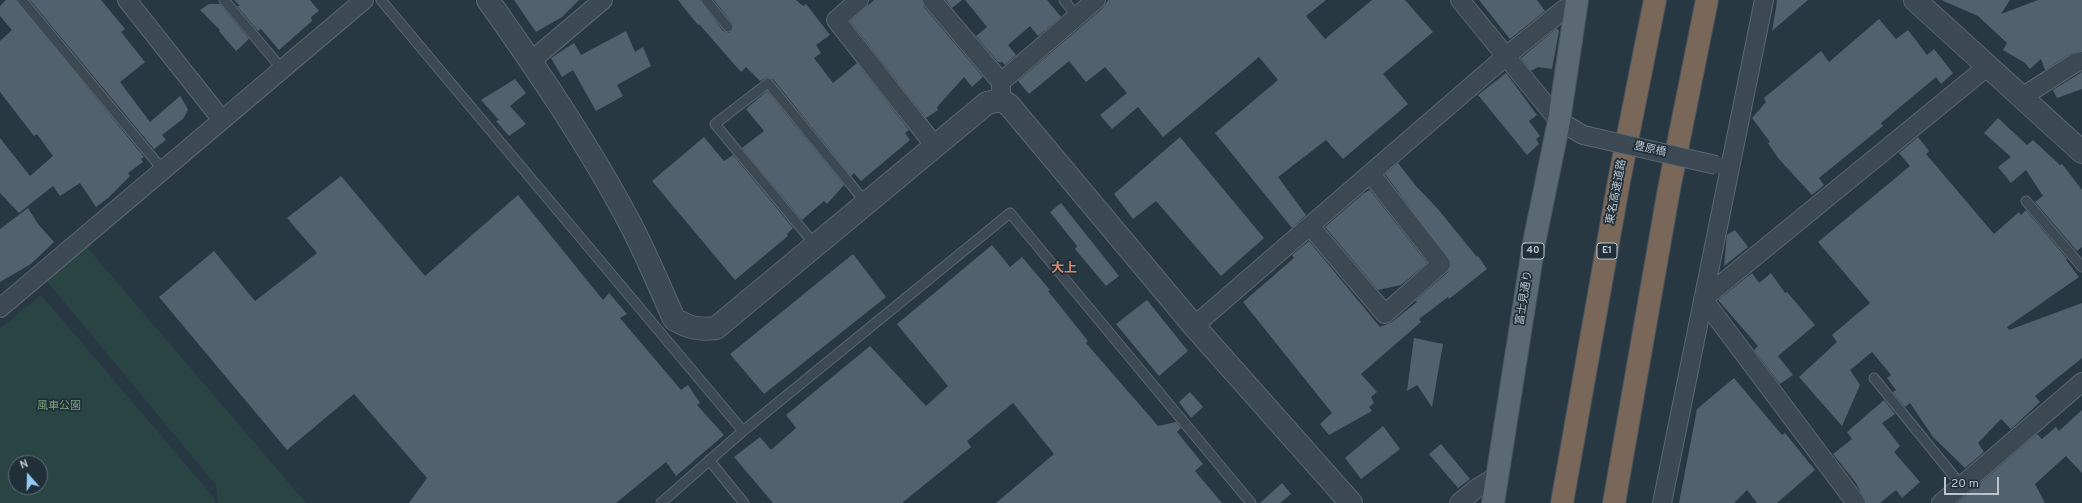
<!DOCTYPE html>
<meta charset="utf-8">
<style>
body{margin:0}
#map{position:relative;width:2082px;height:503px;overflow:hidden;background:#283843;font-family:Overpass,sans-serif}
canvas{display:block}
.north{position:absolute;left:8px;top:455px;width:40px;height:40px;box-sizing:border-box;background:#212f38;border:1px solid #5e6b74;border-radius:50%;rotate:340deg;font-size:11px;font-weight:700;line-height:16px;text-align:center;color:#bac4cd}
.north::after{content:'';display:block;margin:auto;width:14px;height:18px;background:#94cbf7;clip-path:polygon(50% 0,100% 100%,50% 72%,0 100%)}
.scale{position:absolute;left:1944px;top:477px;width:55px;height:18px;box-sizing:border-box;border:2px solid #bac4cd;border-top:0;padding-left:5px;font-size:12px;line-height:14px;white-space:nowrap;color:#bac4cd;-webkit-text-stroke:3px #212f38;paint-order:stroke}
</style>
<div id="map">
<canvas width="2082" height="503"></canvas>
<div class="north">N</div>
<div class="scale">20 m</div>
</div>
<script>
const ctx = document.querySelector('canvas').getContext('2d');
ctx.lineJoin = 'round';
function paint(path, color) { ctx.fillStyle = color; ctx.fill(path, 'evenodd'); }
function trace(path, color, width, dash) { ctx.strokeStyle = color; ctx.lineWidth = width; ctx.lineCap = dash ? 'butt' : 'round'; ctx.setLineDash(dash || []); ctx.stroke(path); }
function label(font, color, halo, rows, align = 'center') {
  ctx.font = font + ' Overpass,"Noto Sans JP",sans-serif'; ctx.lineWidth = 3.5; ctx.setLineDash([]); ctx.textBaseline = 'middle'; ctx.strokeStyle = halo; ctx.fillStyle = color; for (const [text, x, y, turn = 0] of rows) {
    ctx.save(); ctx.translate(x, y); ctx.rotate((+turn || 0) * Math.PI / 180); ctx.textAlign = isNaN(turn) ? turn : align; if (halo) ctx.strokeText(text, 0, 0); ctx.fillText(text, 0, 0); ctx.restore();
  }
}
const green = new Path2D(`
 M 86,246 L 306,503 L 218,503 L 216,485 L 46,280 Z
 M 41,295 L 215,499 L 215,503 L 0,503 L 0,329 ZM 16,463 L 40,463 L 40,487 L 16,487 Z`);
const building = new Path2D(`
 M 6,0 L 16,0 L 144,157 L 141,159 L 143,162 L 128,173 L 130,176 L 108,198 L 96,207 L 80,183 L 60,196 L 53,186 L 19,213 L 0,193 L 0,138 L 30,176 L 53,156 L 37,134 L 34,136 L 0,92 L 0,41 L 12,30 L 0,16 L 0,6 Z
 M 30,0 L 101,0 L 125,29 L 121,32 L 145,62 L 120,82 L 150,122 L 180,96 L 186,106 L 188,110 L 183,119 L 162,135 L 166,140 L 154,149 Z
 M 234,0 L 310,0 L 319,11 L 311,17 L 312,21 L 279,50 L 261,29 L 258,31 L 237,6 L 240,6 Z
 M 514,0 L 579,0 L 562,17 L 536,32 Z
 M 678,0 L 700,0 L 723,31 L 729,33 L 733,29 L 733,24 L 714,0 L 796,0 L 803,6 L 806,4 L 830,35 L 816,45 L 821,53 L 814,58 L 833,83 L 857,63 L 909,130 L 905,133 L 910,140 L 861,181 L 854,173 L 851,176 L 773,79 L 767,77 L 760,81 L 746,67 L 741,72 L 699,24 L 698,25 Z
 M 874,0 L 922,0 L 924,7 L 983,77 L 972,87 L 964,77 L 937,107 L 938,110 L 926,118 L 850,21 Z
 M 946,0 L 962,0 L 952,8 Z
 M 965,0 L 1047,0 L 1061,17 L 1038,36 L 1030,26 L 1008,45 L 1016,55 L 1005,65 L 1002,62 L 998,62 L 976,36 L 987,27 Z
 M 1108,0 L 1326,0 L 1306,16 L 1325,39 L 1372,0 L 1405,0 L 1433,32 L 1383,74 L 1408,104 L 1343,159 L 1326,140 L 1278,177 L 1306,215 L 1292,228 L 1215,133 L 1278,80 L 1259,57 L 1163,137 L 1138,107 L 1112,129 L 1100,115 L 1127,93 L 1105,67 L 1086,82 L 1069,61 L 1029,94 L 1018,81 L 1103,8 Z
 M 1479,0 L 1537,0 L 1545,11 L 1510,39 Z
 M 1777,0 L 1808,0 L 1772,31 L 1776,8 Z
 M 1941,0 L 2010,0 L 2001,14 L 2038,0 L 2082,0 L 2082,51 L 2070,54 L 2045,70 L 2041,59 L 2030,69 L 2025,63 L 2003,50 L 2007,43 L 1978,16 Z
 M 209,4 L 220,4 L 249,39 L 236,51 L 219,31 L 220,30 L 200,10 Z
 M 1879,19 L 1896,39 L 1908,30 L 1927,55 L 1934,49 L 1953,73 L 1941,84 L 1936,77 L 1881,123 L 1883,126 L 1819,178 L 1824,185 L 1812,195 L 1778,158 L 1768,143 L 1770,142 L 1752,118 L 1766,102 L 1764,98 L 1821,51 L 1829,62 Z
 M 1557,28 L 1559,31 L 1552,69 L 1538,67 L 1531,71 L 1521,58 Z
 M 626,31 L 635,52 L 643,47 L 651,66 L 617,85 L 623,96 L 596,111 L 573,70 L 562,77 L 551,58 L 574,43 L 581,55 Z
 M 2082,72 L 2082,89 L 2057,98 L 2053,90 Z
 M 1506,73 L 1537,115 L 1529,121 L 1540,136 L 1536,139 L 1539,144 L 1527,155 L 1478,95 Z
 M 515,79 L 526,93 L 510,106 L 526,124 L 509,136 L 496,121 L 499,120 L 481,100 Z
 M 767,91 L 844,185 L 827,204 L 824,201 L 802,220 L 742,148 L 764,131 L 746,109 Z
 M 1998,118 L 2027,145 L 2033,140 L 2060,165 L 2062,164 L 2082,190 L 2082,247 L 2077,251 L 2035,202 L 2043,196 L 2026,170 L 2011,183 L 1998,167 L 2011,157 L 1984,133 Z
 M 704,137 L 724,161 L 733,155 L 793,228 L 787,234 L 788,236 L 735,280 L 652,181 Z
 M 1180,137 L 1264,238 L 1221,276 L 1156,201 L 1133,219 L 1114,194 Z
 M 1918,137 L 1929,151 L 1926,154 L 1994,234 L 2019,212 L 2021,215 L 2026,210 L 2067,259 L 2066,260 L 2079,277 L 2007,327 L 2009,330 L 2082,303 L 2082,358 L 2035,396 L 2040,402 L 2011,429 L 2001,419 L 1978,443 L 1984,452 L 1965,468 L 1933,437 L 1910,403 L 1905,407 L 1893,392 L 1896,390 L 1887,378 L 1891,375 L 1872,352 L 1850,370 L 1860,385 L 1842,426 L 1799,377 L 1837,342 L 1832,335 L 1870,303 L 1818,242 L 1910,166 L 1899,153 Z
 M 1398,163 L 1416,186 L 1437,208 L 1477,257 L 1478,256 L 1487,269 L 1449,299 L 1448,297 L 1419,319 L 1421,322 L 1361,374 L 1377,392 L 1371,397 L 1374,403 L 1369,407 L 1372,411 L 1329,435 L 1320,424 L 1332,413 L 1243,302 L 1294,258 L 1292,255 L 1309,241 L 1380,327 L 1392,322 L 1417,302 L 1415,301 L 1448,272 L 1451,263 L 1385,174 Z
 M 341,176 L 425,276 L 518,195 L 603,300 L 609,293 L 627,314 L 620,318 L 681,390 L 688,385 L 700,403 L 697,405 L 724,435 L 676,476 L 666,462 L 616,503 L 409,503 L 427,478 L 354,394 L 287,450 L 159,297 L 214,251 L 255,301 L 317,253 L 287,218 Z
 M 1370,190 L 1427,263 L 1401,285 L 1378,290 L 1325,227 L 1364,193 Z
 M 1061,203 L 1119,276 L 1106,286 L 1075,249 L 1077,246 L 1050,212 Z
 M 28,208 L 38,224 L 54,242 L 31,264 L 0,282 L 0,229 Z
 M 1735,230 L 1748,247 L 1724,266 L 1727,235 Z
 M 992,245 L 1010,267 L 1022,257 L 1050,290 L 1048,291 L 1088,341 L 1086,343 L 1158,426 L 1176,422 L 1181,428 L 1177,432 L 1203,464 L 1195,471 L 1222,503 L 996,503 L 1054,454 L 1013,403 L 967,441 L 971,447 L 902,503 L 773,503 L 734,457 L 760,437 L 771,450 L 796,428 L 786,415 L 870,346 L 926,406 L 948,386 L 897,324 Z
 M 853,254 L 886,297 L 764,394 L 730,354 Z
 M 1752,273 L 1759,283 L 1771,273 L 1785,293 L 1787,292 L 1815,325 L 1778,356 L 1793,375 L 1780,384 L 1754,350 L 1758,346 L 1718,300 Z
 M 1147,300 L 1188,351 L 1159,376 L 1116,324 Z
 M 1414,338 L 1443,344 L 1432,407 L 1417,385 L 1407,391 Z
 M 1734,378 L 1782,435 L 1785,433 L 1815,470 L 1777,503 L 1757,503 L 1747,490 L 1734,503 L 1679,503 L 1697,409 Z
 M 1190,392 L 1203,407 L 1191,418 L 1179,402 Z
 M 1884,400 L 1895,414 L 1882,423 L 1900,446 L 1894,452 L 1920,482 L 1902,498 L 1896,490 L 1880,503 L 1866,503 L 1856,483 L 1833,454 L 1852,439 L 1847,432 Z
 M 2082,410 L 2082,473 L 2066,456 L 2035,484 L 2045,503 L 1957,503 L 2037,434 L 2042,439 L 2056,427 L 2059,431 Z
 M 1383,426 L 1400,449 L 1361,479 L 1345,458 Z
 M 1441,444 L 1470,479 L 1458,488 L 1429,454 Z
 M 1282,483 L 1291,494 L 1280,503 L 1260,503 Z`);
const service = new Path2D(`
 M 22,0 L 163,170
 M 224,0 L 282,69
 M 381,0 L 743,431 L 661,503
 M 706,0 L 728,27
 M 1064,0 L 1077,17
 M 2026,201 L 2082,267
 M 816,246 L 715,124 L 768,83 L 866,203
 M 1874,378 L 1961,485
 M 743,431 L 1010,213 L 1251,503
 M 709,460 L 744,503`);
const minor = new Path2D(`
 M 127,0 L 222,120
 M 859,0 L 836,20 L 935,146
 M 932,0 L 1001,82 L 1001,94
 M 1460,0 L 1559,121 L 1583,135
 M 531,61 L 603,0
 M 1001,82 L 1096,0
 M 2022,97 L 2075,63 L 2082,61
 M 1310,226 L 1385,314 L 1441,264 L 1371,174
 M 1703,299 L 1988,66
 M 1703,299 L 1856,503
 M 0,308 L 364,0
 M 1194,326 L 1505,57 L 1563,10 L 1576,5
 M 1459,503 L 1477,488 L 1497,476
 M 1662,503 L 1764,0
 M 1941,503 L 2082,382`);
const tertiary = new Path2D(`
 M 488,0 C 536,68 584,138 624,212 C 643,246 658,283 674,319 C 689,328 699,330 716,328 L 987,103 L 1001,100 L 1009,105 L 1194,326 L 1351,503
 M 1915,0 L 2082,152`);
const primary = new Path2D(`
 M 1493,503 L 1534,243 L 1559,121 L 1577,0`);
const motorway = new Path2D(`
 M 1562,503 L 1619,181 L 1655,0
 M 1614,503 L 1669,189 L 1707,0`);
const minorBridge = new Path2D(`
 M 1583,135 L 1716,165`);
const shields = [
 [1533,251,22],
 [1607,251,20]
];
const shieldNames = [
 ["40",1533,251],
 ["E1",1607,251]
];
const streetNames = [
 ["豊原橋",1650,150,13],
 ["東名高速道路",1617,192,-79],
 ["富士見通り",1525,298,-81]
];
const parkNames = [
 ["風車公園",59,407]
];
const quarterNames = [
 ["大上",1064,269]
];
paint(green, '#2a4443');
paint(building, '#51626e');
trace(service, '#5b6770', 11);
trace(minor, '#5b6770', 20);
trace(tertiary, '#5b6770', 24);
trace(primary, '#49555f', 24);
trace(motorway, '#47545d', 24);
trace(service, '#3c4953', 9);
trace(minor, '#3c4953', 18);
trace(tertiary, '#3c4953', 22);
trace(primary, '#5a6973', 22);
trace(motorway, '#796759', 22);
trace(minorBridge, '#5b6770', 20, []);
trace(minorBridge, '#3c4953', 18);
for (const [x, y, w] of shields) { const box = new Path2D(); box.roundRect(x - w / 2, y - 8, w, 16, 3); ctx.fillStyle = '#212f38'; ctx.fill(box); trace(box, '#bac4cd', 1); }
label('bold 10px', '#bac4cd', null, shieldNames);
label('11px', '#bac4cd', '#212f38', streetNames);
label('11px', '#78a27b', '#212f38', parkNames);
label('bold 13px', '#d5886c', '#212f38', quarterNames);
</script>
